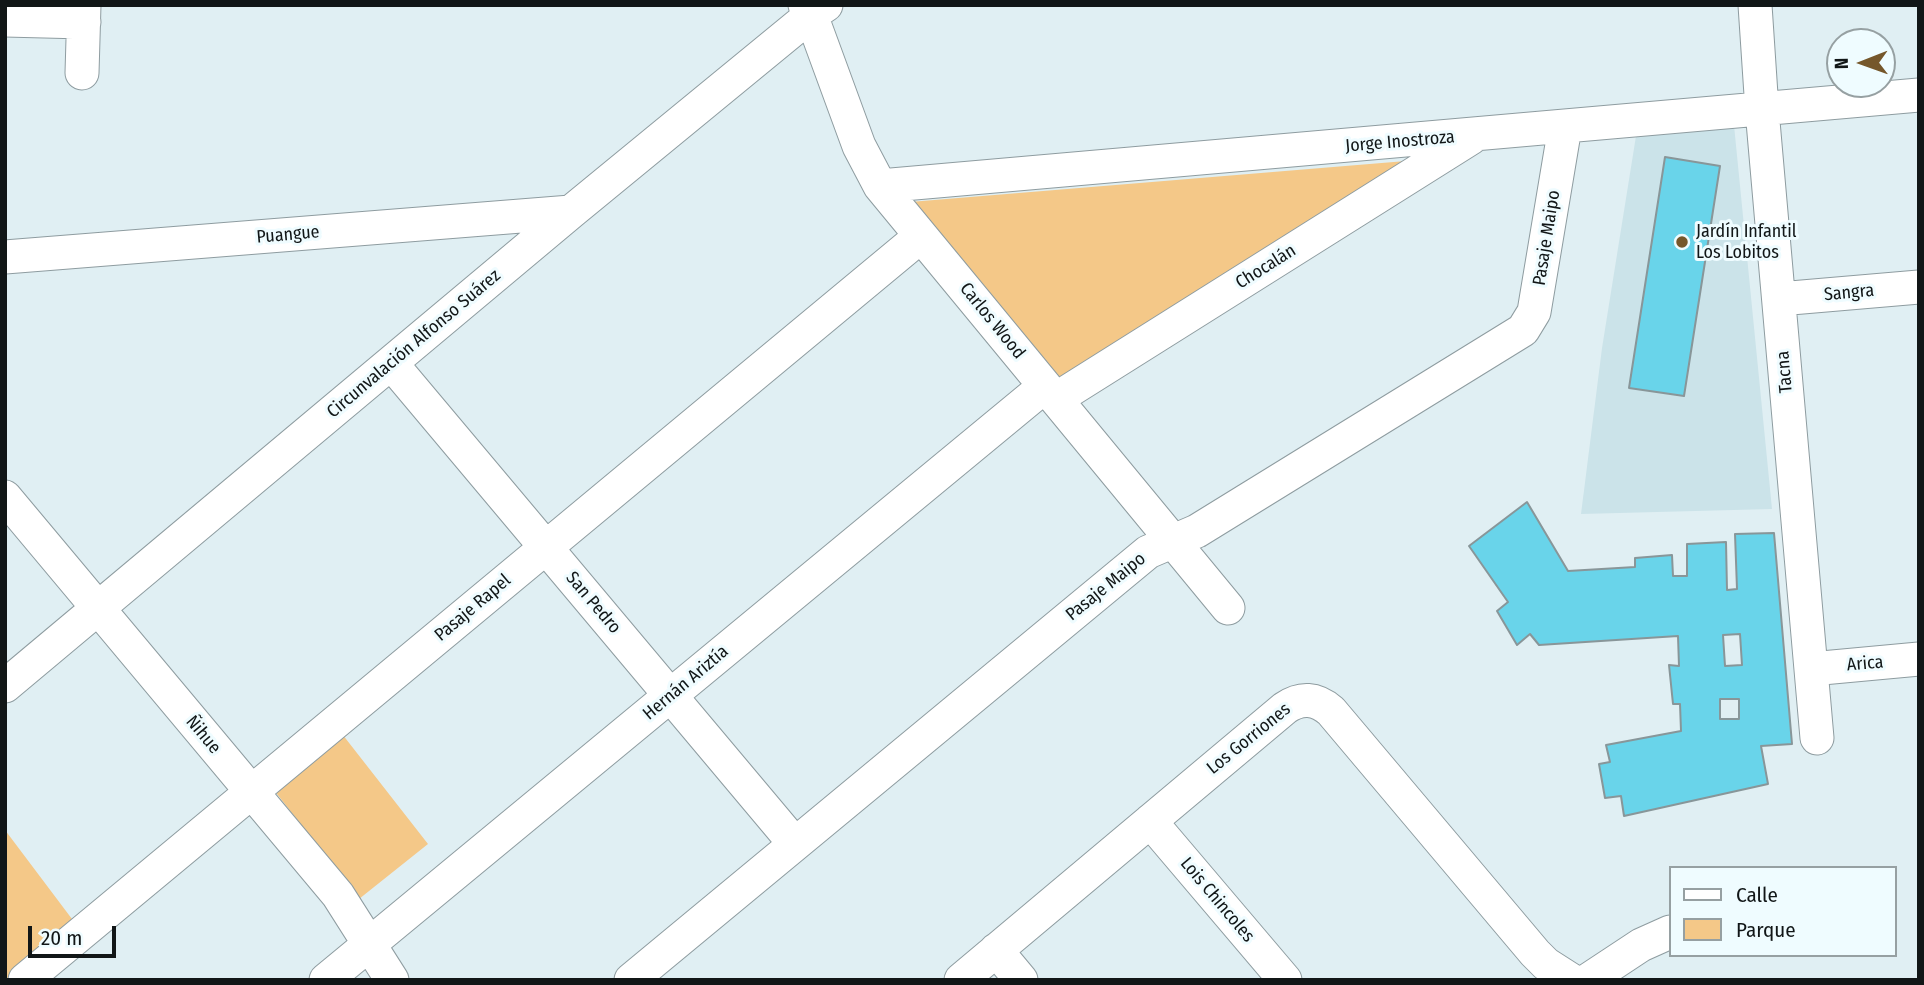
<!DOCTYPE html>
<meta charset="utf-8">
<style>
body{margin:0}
#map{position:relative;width:1924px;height:985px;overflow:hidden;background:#e0eff3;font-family:"Fira Sans Condensed",sans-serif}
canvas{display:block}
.frame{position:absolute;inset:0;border:7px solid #111617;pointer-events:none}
.legend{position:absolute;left:1669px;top:866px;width:228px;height:91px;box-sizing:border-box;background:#effcff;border:2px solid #96a0a2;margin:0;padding:9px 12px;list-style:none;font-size:21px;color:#111617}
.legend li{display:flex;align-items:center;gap:14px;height:35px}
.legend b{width:35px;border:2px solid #96a0a2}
.north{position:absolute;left:1826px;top:28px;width:70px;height:70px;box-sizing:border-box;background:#effcff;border:2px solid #96a0a2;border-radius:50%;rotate:269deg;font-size:19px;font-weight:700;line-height:28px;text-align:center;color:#111617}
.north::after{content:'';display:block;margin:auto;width:24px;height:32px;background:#75572b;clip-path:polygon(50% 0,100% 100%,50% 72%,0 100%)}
.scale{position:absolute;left:28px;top:926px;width:88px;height:32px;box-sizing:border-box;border:4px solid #111617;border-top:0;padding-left:9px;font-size:21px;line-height:24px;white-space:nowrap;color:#111617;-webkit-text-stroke:5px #effcff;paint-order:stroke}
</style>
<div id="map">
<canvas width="1924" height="985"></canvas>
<div class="frame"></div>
<ul class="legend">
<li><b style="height:9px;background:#fff"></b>Calle</li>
<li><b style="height:19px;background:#f4c888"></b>Parque</li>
</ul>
<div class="north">N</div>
<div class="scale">20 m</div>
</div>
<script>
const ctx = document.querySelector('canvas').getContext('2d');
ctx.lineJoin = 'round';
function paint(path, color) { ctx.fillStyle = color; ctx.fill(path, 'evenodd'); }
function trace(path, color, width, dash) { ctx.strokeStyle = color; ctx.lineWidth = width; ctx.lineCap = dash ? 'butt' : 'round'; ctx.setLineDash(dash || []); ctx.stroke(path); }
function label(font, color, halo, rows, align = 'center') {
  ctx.font = font + ' "Fira Sans Condensed",sans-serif'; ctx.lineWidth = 6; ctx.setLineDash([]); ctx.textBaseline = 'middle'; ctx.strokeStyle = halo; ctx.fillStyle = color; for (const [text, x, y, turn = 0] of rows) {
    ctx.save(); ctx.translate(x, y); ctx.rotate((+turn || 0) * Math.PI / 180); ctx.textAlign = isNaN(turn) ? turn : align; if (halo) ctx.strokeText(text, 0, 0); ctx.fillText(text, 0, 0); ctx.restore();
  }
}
const built = new Path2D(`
 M 1734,125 L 1772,509 L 1581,514 L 1602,348 L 1636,136 Z`);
const green = new Path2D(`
 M 1430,159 L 1058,387 L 910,202 Z
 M 339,730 L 428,844 L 359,899 L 270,785 Z
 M 5,830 L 75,923 L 7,980 L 5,980 Z`);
const building = new Path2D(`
 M 1665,157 L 1720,166 L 1684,396 L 1629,388 Z
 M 1527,502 L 1568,571 L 1635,567 L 1635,558 L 1672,555 L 1673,576 L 1687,576 L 1687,544 L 1726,542 L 1727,590 L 1737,589 L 1735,534 L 1774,533 L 1792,744 L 1761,746 L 1768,784 L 1624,816 L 1621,796 L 1605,798 L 1599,764 L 1610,762 L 1606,745 L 1681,731 L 1680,704 L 1673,704 L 1669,665 L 1679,666 L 1678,636 L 1539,645 L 1530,634 L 1517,645 L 1497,611 L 1508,602 L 1469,546 ZM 1740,634 L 1742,665 L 1725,666 L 1723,635 ZM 1720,699 L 1739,699 L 1739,719 L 1720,719 Z`);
const minor = new Path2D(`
 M 805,5 L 811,15 L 859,146 L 880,186 L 1228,608
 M 1755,5 L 1762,110 L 1817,738
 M 5,20 L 84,22
 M 82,73 L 84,5
 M 880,186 L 1919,95
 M 5,257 L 571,212
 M 1779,299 L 1919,287
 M 391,363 L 795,844
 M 1056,399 L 1471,138
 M 5,497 L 338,895 L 392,980
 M 1811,669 L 1919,659
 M 5,686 L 571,212 L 811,15 L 826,5
 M 1150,821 L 1285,980
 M 996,950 L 1021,980
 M 25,980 L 921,236
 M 326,980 L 1045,386
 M 631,980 L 1148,552 L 1197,531 L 1523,330 L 1534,312 L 1565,127
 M 961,980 L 1285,708 C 1301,697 1316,698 1331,711 L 1535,953 L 1546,964 L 1571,980
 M 1588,980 L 1641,945 L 1670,932`);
const markers = [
 [1682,242,7,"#75572b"]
];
const streetNames = [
 ["Jorge Inostroza",1400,142,-5],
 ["Puangue",288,235,-5],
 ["Pasaje Maipo",1547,238,-81],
 ["Chocalán",1266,267,-32],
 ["Sangra",1849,293,-5],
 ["Carlos Wood",992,321,51],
 ["Circunvalación Alfonso Suárez",414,344,-40],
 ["Tacna",1785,372,-95],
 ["Pasaje Maipo",1106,587,-39],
 ["San Pedro",593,603,50],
 ["Pasaje Rapel",473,608,-40],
 ["Arica",1865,664,-5],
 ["Hernán Ariztía",686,683,-40],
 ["Ñihue",203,735,50],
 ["Los Gorriones",1249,739,-39],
 ["Lois Chincoles",1217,900,50]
];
const poiNames = [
 ["Jardín Infantil",1696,232],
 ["Los Lobitos",1696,253]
];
paint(built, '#cbe3e9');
paint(green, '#f4c888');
paint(building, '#69d4ea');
trace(building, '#889699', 2);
trace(minor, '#8e9ca0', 35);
trace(minor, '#fff', 33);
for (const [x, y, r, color] of markers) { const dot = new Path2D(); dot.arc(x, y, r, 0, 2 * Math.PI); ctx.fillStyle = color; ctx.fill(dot); trace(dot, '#effcff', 2.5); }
label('18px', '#111617', '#effcff', streetNames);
label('18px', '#111617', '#effcff', poiNames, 'left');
</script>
